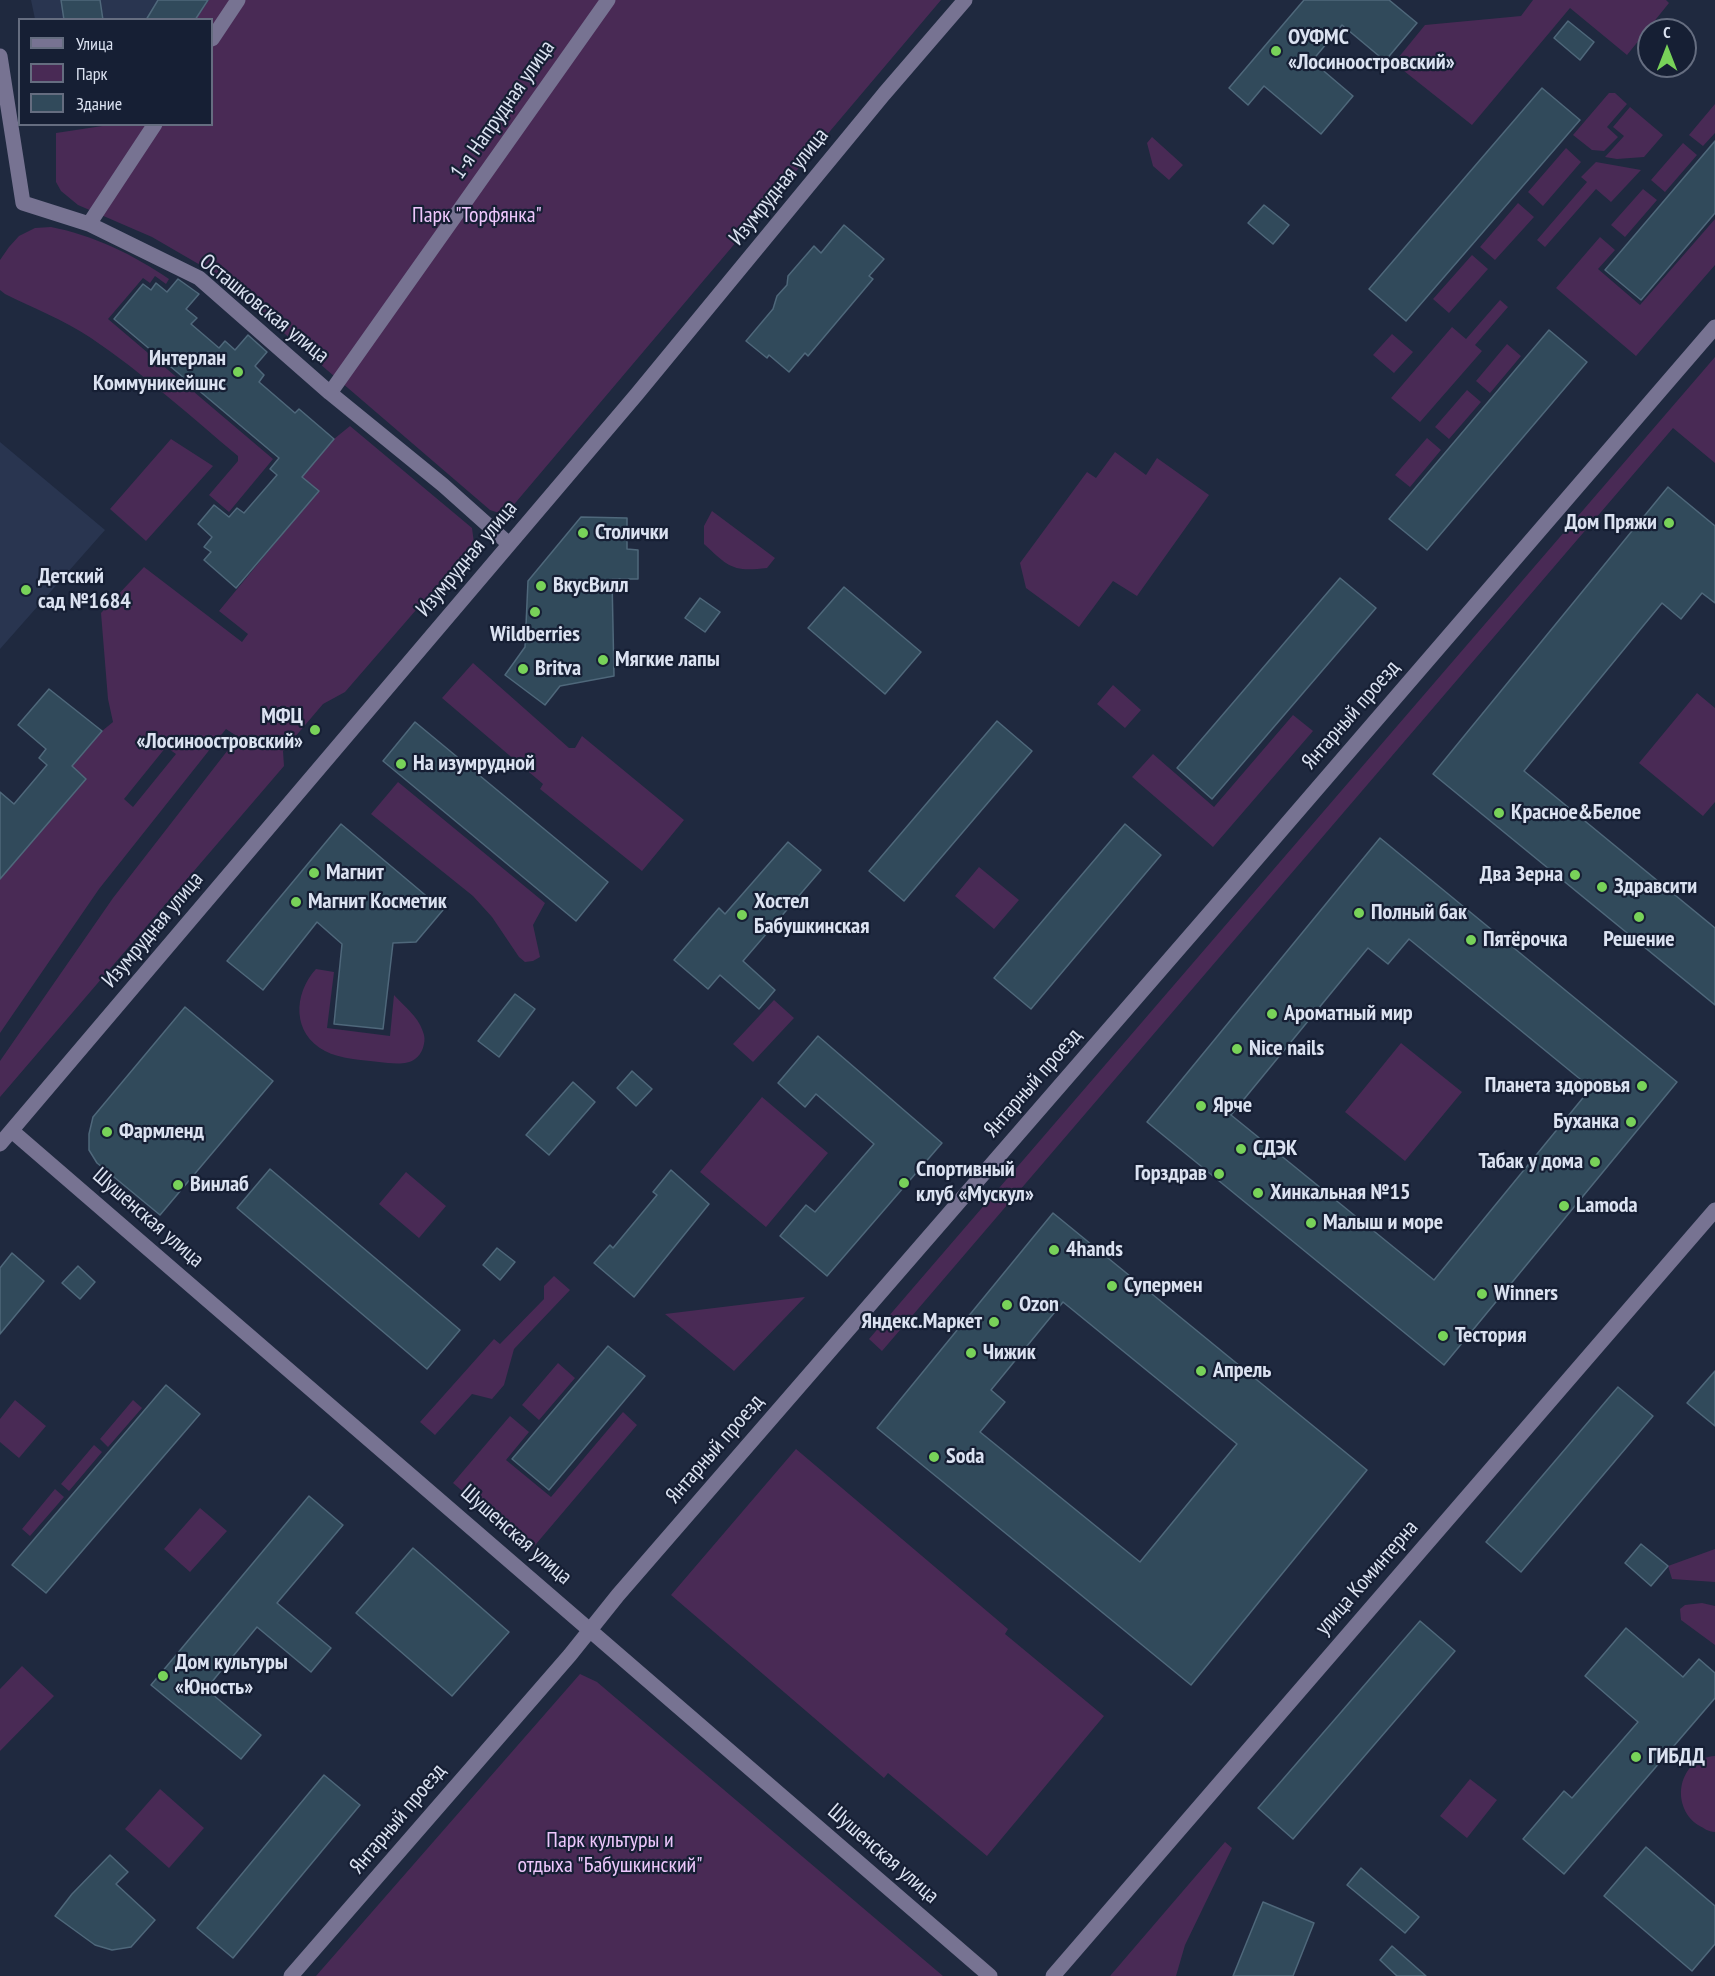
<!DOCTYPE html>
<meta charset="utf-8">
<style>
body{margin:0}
#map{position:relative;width:1715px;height:1976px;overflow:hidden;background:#1f293f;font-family:"PT Sans Narrow",sans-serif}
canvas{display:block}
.legend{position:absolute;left:18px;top:18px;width:195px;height:108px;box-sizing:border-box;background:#161f34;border:2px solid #656d80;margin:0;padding:8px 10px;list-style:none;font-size:18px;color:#dbe2f1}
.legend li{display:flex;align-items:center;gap:12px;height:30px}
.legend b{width:30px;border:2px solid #656d80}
.north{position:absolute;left:1637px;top:18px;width:60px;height:60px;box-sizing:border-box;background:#161f34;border:2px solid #656d80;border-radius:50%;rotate:0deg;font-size:16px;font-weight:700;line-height:24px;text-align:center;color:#dbe2f1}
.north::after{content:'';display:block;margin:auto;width:21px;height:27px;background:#78d259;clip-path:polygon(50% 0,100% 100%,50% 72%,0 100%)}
</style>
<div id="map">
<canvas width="1715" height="1976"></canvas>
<ul class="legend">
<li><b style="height:8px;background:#777392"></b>Улица</li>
<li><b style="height:16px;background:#492a55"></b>Парк</li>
<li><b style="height:16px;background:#314a5b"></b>Здание</li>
</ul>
<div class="north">С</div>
</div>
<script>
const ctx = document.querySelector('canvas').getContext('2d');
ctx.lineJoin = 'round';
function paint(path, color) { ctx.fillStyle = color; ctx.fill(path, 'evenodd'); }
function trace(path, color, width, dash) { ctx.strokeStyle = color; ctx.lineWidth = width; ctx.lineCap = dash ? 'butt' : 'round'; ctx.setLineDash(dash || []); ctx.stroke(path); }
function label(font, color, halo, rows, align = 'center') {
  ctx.font = font + ' "PT Sans Narrow",sans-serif'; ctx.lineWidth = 4.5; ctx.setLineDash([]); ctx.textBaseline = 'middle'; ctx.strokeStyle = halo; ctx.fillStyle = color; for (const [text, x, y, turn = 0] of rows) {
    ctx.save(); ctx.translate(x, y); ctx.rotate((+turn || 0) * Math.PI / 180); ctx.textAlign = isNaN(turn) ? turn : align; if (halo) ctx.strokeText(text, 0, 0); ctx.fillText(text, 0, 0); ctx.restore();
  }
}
const built = new Path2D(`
 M 31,0 L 209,0 L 196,20 L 35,19 Z
 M 0,442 L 105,530 L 0,649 Z`);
const green = new Path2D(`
 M 209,0 L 941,0 L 511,508 L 499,513 L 490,510 L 214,273 L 152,237 L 78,205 L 61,191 L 56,182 L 56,133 L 109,125 L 212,124 L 212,20 L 196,19 Z
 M 1533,0 L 1666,0 L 1669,3 L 1627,55 L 1570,8 L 1472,125 L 1394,63 L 1425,25 L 1521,16 Z
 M 1609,93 L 1615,93 L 1627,104 L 1607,127 L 1618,137 L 1604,151 L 1592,150 L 1573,135 Z
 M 1715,104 L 1715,133 L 1703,146 L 1689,135 Z
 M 1630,107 L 1663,135 L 1644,157 L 1617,159 L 1605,157 L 1624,136 L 1613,127 Z
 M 1152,137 L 1183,165 L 1169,180 L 1153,166 L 1147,143 Z
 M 1683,143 L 1697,155 L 1665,192 L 1651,180 Z
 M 1566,148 L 1581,162 L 1543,206 L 1528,192 Z
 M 1596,162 L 1641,170 L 1611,202 L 1596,189 L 1545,247 L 1537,240 L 1587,182 L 1581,177 Z
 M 1643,189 L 1657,200 L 1625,237 L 1611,225 Z
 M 1518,203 L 1534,217 L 1495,260 L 1480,247 Z
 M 1715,219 L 1715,265 L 1636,356 L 1556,288 L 1600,237 L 1615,250 L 1598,269 L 1640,305 Z
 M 51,227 C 93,235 134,255 169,279 L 166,284 L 155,276 L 150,283 L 143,278 L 108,319 L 273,459 L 229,512 L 209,495 L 238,461 L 238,456 C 190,416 143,373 91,338 C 64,320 33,308 5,294 L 0,290 L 0,260 L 9,247 L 19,236 L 35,228 Z
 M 1472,255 L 1488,269 L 1449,313 L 1433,299 Z
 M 1500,300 L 1508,307 L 1475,345 L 1482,351 L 1420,422 L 1391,398 L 1452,327 L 1466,339 Z
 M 1392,334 L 1413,352 L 1394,373 L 1373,355 Z
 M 1507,344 L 1521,356 L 1490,393 L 1476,381 Z
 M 1715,357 L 1715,463 L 1673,428 L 882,1351 L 869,1339 Z
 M 1467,390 L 1481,402 L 1449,439 L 1435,427 Z
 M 350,426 L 472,528 L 474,543 L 345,692 L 323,704 L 283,751 L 284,766 L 0,1097 L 0,1061 L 113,898 L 238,737 L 226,729 L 99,889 L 0,1033 L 0,879 L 85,779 L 71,766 L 102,731 L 113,722 L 108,699 L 101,613 L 144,567 L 242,642 L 248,634 L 219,611 L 318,491 L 301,476 L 334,439 ZM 166,747 L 176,754 L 133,807 L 124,799 Z
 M 1427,438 L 1441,450 L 1410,487 L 1395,475 Z
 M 171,439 L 213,466 L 146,541 L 110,509 Z
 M 1115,452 L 1146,475 L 1157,458 L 1209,495 L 1137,596 L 1113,581 L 1079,627 L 1026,588 L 1020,563 L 1087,472 L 1096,478 Z
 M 712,511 L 775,558 L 767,568 C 732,572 729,567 704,544 L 704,526 Z
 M 473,663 L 569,748 L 575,748 L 582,736 L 684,820 L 642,871 L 540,789 L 543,784 L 442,698 Z
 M 1113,685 L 1141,710 L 1125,728 L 1097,704 Z
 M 1697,693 L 1715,708 L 1715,802 L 1703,816 L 1639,763 Z
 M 1293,715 L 1313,731 L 1213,847 L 1132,777 L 1153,754 L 1214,807 Z
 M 398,782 L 545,903 L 533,925 L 540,957 L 533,961 L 525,962 L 519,957 L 492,917 L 473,896 L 371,814 Z
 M 979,867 L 1019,900 L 994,929 L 955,896 Z
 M 316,969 L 334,972 L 327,1028 L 390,1036 L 394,995 C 405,1007 420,1018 424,1035 C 426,1042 422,1055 415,1059 C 406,1066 390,1063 379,1062 C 362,1060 340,1059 325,1051 C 292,1034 293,994 316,969 Z
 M 774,1000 L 794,1018 L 753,1062 L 733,1044 Z
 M 1401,1043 L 1462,1092 L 1405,1161 L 1345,1112 Z
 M 762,1097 L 828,1153 L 766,1227 L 700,1172 Z
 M 406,1172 L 446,1206 L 419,1238 L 379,1204 Z
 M 554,1276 L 570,1290 L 514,1349 L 504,1385 L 492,1399 L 472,1394 L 435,1435 L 420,1422 L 494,1339 L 500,1344 L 544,1299 L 544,1286 Z
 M 805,1297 L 734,1371 L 665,1314 Z
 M 558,1363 L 575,1378 L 539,1420 L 522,1405 Z
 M 15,1400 L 46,1426 L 19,1458 L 0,1442 L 0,1419 Z
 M 133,1400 L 142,1408 L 108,1447 L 100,1439 Z
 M 623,1412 L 637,1425 L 531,1550 L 453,1483 L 510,1416 L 529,1432 L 506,1460 L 551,1497 Z
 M 94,1445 L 102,1452 L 69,1491 L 61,1484 Z
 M 796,1449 L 1008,1629 L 1005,1634 L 1104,1716 L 987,1856 L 888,1773 L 884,1778 L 671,1595 Z
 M 55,1489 L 64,1497 L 30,1536 L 22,1529 Z
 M 200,1508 L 227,1531 L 190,1572 L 164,1549 Z
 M 1715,1549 L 1715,1582 L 1672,1579 L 1668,1566 Z
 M 1702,1603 L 1715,1606 L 1715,1645 L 1681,1620 L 1680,1609 L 1685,1605 Z
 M 22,1666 L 54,1696 L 0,1751 L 0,1689 Z
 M 580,1674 L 597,1682 L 943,1976 L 316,1976 Z
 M 1715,1756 L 1715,1832 C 1708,1832 1704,1828 1698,1825 C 1669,1805 1679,1758 1715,1756 Z
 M 1470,1779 L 1497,1800 L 1467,1838 L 1440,1816 Z
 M 160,1789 L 204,1828 L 169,1868 L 125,1829 Z
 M 1225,1842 L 1232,1848 L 1185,1945 L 1176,1976 L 1110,1976 Z`);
const building = new Path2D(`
 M 61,0 L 100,0 L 103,20 L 64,20 Z
 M 158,0 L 208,0 L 195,20 L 146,20 Z
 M 1304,0 L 1389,0 L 1417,23 L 1385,61 L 1342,25 L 1312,61 L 1353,96 L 1321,134 L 1264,86 L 1248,105 L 1229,88 Z
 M 1568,21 L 1594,42 L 1580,60 L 1554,38 Z
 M 1542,88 L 1580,120 L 1406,321 L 1369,289 Z
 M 1715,141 L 1715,213 L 1641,300 L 1605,270 Z
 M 1264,205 L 1289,225 L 1273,244 L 1248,223 Z
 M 844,225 L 884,259 L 869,276 L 873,279 L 808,356 L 805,353 L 789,372 L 769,355 L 767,358 L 746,341 L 773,309 L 777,296 L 787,285 L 788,276 L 814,246 L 821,253 Z
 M 178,279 L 199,294 L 186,309 L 197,318 L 191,324 L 219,348 L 225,341 L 235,350 L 248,335 L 267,352 L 255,366 L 264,375 L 259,382 L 295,413 L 299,409 L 334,439 L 302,477 L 319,491 L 236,588 L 204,560 L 211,552 L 204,547 L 212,537 L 198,524 L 214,505 L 229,517 L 237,508 L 244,513 L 277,475 L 270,469 L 279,458 L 114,319 L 143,284 L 151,290 L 156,283 L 167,292 Z
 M 1549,330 L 1587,362 L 1427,550 L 1389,519 Z
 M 1668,487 L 1715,526 L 1715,603 L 1702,593 L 1681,619 L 1662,603 L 1524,771 L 1715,928 L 1715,1005 L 1433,774 Z
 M 581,517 L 627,518 L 627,549 L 638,550 L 638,579 L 612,579 L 614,676 L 560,686 L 545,705 L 505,675 L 525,647 L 528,581 Z
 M 1340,578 L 1376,608 L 1212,799 L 1177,768 Z
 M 844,587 L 921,652 L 885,694 L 808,628 Z
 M 700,598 L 720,612 L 705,632 L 685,618 Z
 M 49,689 L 102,731 L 72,766 L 86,779 L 0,879 L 0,792 L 14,804 L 47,765 L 39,758 L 46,749 L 18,725 Z
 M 997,721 L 1032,751 L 904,901 L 869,871 Z
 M 415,722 L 608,882 L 576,921 L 383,761 Z
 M 341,824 L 443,910 L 416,942 L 393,943 L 383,1029 L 334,1024 L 342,944 L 317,922 L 263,990 L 227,961 Z
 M 1125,824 L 1161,855 L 1031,1009 L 994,978 Z
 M 1380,838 L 1677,1082 L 1444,1365 L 1147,1122 ZM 1409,939 L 1591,1088 L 1434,1280 L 1231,1115 L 1368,948 L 1388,964 Z
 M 788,842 L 821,870 L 743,961 L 775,990 L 759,1009 L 720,975 L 708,989 L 674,960 L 719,908 L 725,914 Z
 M 515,994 L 535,1009 L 499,1057 L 478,1041 Z
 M 185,1007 L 273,1081 L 160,1215 L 97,1163 L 89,1150 L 89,1134 L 93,1117 Z
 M 818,1036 L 942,1143 L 827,1276 L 780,1236 L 806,1205 L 815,1212 L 874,1144 L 816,1094 L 805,1107 L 778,1083 Z
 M 632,1071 L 652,1089 L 636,1106 L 617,1088 Z
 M 573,1082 L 595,1102 L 549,1155 L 526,1135 Z
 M 270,1169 L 460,1330 L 427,1369 L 237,1208 Z
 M 671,1170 L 709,1204 L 634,1297 L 594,1263 L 610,1245 L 613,1248 L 657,1195 L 653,1192 Z
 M 1053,1213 L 1367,1470 L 1191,1685 L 877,1428 ZM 1063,1302 L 1237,1444 L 1140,1562 L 980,1432 L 1005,1402 L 991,1390 Z
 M 497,1248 L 515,1262 L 500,1280 L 483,1265 Z
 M 12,1253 L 44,1281 L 0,1334 L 0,1268 Z
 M 78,1266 L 95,1282 L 80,1299 L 62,1283 Z
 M 608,1346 L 645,1376 L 549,1490 L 512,1459 Z
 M 1715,1371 L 1715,1426 L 1687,1403 Z
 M 166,1385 L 200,1414 L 46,1593 L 12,1565 Z
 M 1618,1387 L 1653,1416 L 1521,1572 L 1486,1542 Z
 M 309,1496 L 343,1525 L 277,1603 L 331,1648 L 311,1672 L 257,1627 L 206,1689 L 261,1735 L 241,1759 L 151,1685 Z
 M 1641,1544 L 1668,1566 L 1651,1586 L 1625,1563 Z
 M 413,1548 L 509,1632 L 452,1696 L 356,1613 Z
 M 1420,1621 L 1455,1651 L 1293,1839 L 1258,1808 Z
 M 1626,1628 L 1683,1677 L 1699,1659 L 1715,1673 L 1715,1698 L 1564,1874 L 1523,1839 L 1564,1791 L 1572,1798 L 1638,1722 L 1585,1676 Z
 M 324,1775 L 360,1805 L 233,1958 L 197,1928 Z
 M 1646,1847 L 1715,1906 L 1715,1944 L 1692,1971 L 1604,1896 Z
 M 110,1855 L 128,1872 L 116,1884 L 155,1920 L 131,1947 L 112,1950 L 95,1945 L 55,1916 L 72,1894 Z
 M 1361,1868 L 1419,1917 L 1405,1933 L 1347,1885 Z
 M 1263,1902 L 1314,1923 L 1293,1976 L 1233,1976 Z
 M 1392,1946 L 1426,1976 L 1397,1976 L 1380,1960 Z`);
const minor = new Path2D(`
 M 212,39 L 238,0
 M 0,56 L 23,203 L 89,224 L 199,278 L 330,393 L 443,485 L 509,544
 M 89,224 L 155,124
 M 330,393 L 608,0
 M 12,1131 L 990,1976
 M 0,1144 L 637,394 L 884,94 L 965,0
 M 291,1976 L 570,1655 L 618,1595 L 1234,885 L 1715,327
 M 1053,1976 L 1715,1210`);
const markers = [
 [1276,51,6,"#78d259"],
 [238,372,6,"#78d259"],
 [1669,523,6,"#78d259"],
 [583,533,6,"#78d259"],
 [541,586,6,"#78d259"],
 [26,590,6,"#78d259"],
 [535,612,6,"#78d259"],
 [603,660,6,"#78d259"],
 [523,669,6,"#78d259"],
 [315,730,6,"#78d259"],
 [401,764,6,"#78d259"],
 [1499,813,6,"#78d259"],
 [314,873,6,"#78d259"],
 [1575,875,6,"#78d259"],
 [1602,887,6,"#78d259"],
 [296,902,6,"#78d259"],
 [1359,913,6,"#78d259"],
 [742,915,6,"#78d259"],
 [1639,917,6,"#78d259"],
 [1471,940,6,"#78d259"],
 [1272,1014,6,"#78d259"],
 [1237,1049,6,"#78d259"],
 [1642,1086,6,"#78d259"],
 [1201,1106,6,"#78d259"],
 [1631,1122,6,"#78d259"],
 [107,1132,6,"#78d259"],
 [1241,1149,6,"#78d259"],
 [1595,1162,6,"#78d259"],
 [1219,1174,6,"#78d259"],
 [904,1183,6,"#78d259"],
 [178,1185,6,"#78d259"],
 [1258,1193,6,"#78d259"],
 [1564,1206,6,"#78d259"],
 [1311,1223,6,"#78d259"],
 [1054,1250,6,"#78d259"],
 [1112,1286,6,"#78d259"],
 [1482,1294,6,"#78d259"],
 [1007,1305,6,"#78d259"],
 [994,1322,6,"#78d259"],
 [1443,1336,6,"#78d259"],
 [971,1353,6,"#78d259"],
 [1201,1371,6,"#78d259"],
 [934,1457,6,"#78d259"],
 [163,1676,6,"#78d259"],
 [1636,1757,6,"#78d259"]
];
const poiNames = [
 ["ОУФМС",1288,38],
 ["«Лосиноостровский»",1288,63],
 ["Интерлан",226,359,"right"],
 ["Коммуникейшнс",226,384,"right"],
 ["Дом Пряжи",1657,523,"right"],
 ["Столички",595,533],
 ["Детский",38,577],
 ["сад №1684",38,602],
 ["ВкусВилл",553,586],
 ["Wildberries",535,635,"center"],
 ["Мягкие лапы",615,660],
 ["Britva",535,669],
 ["МФЦ",303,717,"right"],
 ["«Лосиноостровский»",303,742,"right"],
 ["На изумрудной",413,764],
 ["Красное&Белое",1511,813],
 ["Магнит",326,873],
 ["Два Зерна",1563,875,"right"],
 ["Здравсити",1614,887],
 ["Магнит Косметик",308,902],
 ["Хостел",754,902],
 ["Бабушкинская",754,927],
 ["Полный бак",1371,913],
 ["Пятёрочка",1483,940],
 ["Решение",1639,940,"center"],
 ["Ароматный мир",1284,1014],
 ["Nice nails",1249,1049],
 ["Планета здоровья",1630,1086,"right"],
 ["Ярче",1213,1106],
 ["Буханка",1619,1122,"right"],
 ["Фармленд",119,1132],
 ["СДЭК",1253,1149],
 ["Табак у дома",1583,1162,"right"],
 ["Спортивный",916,1170],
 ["клуб «Мускул»",916,1195],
 ["Горздрав",1207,1174,"right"],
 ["Винлаб",190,1185],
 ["Хинкальная №15",1270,1193],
 ["Lamoda",1576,1206],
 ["Малыш и море",1323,1223],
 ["4hands",1066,1250],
 ["Супермен",1124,1286],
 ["Winners",1494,1294],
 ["Ozon",1019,1305],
 ["Яндекс.Маркет",982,1322,"right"],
 ["Тестория",1455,1336],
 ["Чижик",983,1353],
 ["Апрель",1213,1371],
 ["Soda",946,1457],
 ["Дом культуры",175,1663],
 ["«Юность»",175,1688],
 ["ГИБДД",1648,1757]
];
const streetNames = [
 ["1-я Напрудная улица",503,110,-55],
 ["Изумрудная улица",779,187,-51],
 ["Осташковская улица",264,309,39],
 ["Изумрудная улица",467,559,-50],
 ["Янтарный проезд",1351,715,-49],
 ["Изумрудная улица",153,930,-50],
 ["Янтарный проезд",1033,1083,-49],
 ["Шушенская улица",148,1218,41],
 ["Янтарный проезд",715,1449,-49],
 ["Шушенская улица",516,1535,41],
 ["улица Коминтерна",1367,1578,-49],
 ["Янтарный проезд",398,1819,-50],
 ["Шушенская улица",883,1854,41]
];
const parkNames = [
 ["Парк \"Торфянка\"",477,216],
 ["Парк культуры и",610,1841],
 ["отдыха \"Бабушкинский\"",610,1866]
];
paint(built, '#293550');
paint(green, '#492a55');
paint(building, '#314a5b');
trace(building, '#4f687b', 1.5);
trace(minor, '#777392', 15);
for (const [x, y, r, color] of markers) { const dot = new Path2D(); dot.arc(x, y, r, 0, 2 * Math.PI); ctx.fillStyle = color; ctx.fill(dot); trace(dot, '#161f34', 2); }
label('bold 22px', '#dbe2f1', '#161f34', poiNames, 'left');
label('22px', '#dbe2f1', '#161f34', streetNames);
label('22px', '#edc7fc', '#161f34', parkNames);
</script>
